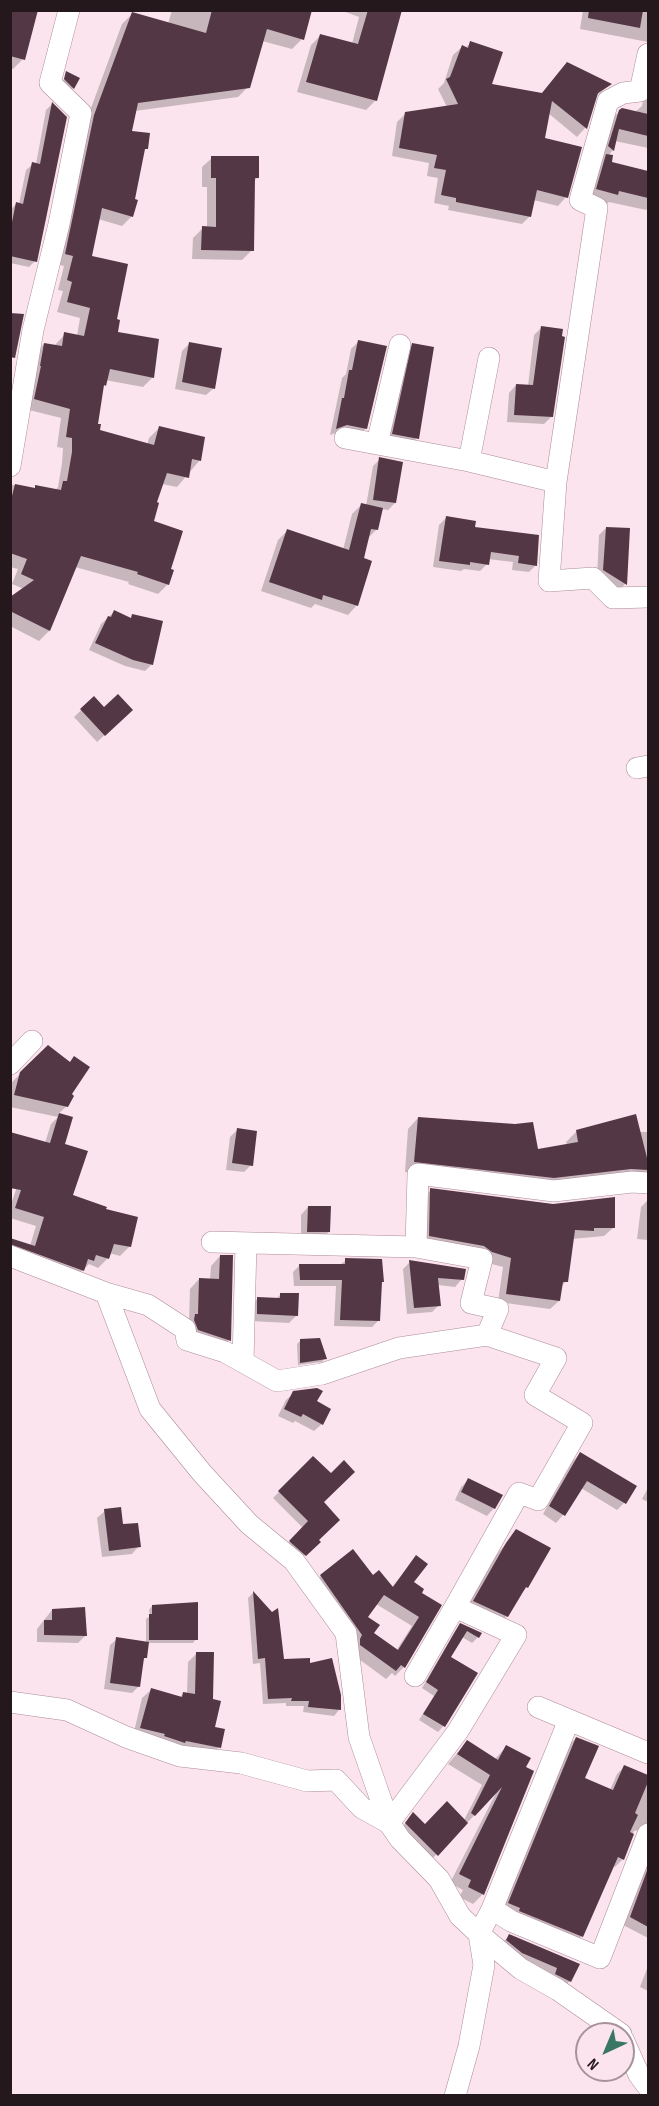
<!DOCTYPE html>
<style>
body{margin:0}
#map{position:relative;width:659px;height:2106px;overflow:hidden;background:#fbe4ed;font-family:"Sofia Sans Condensed",sans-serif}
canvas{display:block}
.frame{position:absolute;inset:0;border:12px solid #24181d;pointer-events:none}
.north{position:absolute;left:575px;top:2022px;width:60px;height:60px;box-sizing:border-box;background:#fbe4ed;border:2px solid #a5929a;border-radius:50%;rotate:224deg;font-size:16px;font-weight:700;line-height:24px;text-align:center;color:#24181d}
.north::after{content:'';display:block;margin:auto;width:21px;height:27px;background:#397764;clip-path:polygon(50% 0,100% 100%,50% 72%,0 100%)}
</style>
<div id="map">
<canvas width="659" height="2106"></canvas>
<div class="frame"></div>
<div class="north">N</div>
</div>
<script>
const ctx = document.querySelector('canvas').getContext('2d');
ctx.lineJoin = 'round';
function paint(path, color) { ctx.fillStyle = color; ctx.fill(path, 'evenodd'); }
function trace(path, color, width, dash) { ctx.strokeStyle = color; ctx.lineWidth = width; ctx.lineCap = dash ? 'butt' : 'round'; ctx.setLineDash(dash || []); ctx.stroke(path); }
const shadow = new Path2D(`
 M 10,10 L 23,59 L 13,69 L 10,68 Z
 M 172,10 L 310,10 L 302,39 L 292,49 L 262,41 L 248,87 L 238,97 L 135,111 L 131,132 L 146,148 L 142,153 L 132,216 L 122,226 L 98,219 L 90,257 L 115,321 L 116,333 L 153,377 L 143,387 L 105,380 L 102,387 L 96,425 L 99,432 L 147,445 L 149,438 L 159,428 L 200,460 L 177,487 L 162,484 L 155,503 L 152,522 L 169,570 L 168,584 L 158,594 L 128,584 L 129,582 L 75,567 L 49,631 L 39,641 L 10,626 L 10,599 L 24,589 L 12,584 L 18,569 L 10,567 L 10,484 L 33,490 L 36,487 L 55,491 L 58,487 L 62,463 L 63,448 L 57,447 L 61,418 L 25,409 L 34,354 L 44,344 L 54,346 L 65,334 L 77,336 L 80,318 L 57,312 L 63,291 L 58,290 L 64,266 L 56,264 L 84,127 L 122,24 L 132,14 L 168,24 Z
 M 340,10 L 401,10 L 376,100 L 366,110 L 297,92 L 311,45 L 321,35 L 352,44 L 359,17 Z
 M 583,10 L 648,10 L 648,42 L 580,29 Z
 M 471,43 L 490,85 L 541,94 L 567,63 L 610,85 L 595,97 L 585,128 L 577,137 L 548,113 L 543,139 L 566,197 L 558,206 L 533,200 L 530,216 L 522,224 L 448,210 L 449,206 L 434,203 L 438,178 L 427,176 L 429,163 L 392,156 L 397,122 L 406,113 L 447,107 L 438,89 L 444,83 L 453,55 L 462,47 L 465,48 Z
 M 67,73 L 73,88 L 70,91 L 62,83 Z
 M 648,77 L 648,148 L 615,141 L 613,150 L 608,156 L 610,163 L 648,172 L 648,208 L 646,210 L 609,202 L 606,205 L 586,200 L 608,122 L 620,111 L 635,112 L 642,106 Z
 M 52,104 L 35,261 L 29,267 L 10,263 L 10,210 L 16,204 L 19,204 L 26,170 L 33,164 L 36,164 L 46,110 Z
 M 212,158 L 258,177 L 253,182 L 252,250 L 242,260 L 192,259 L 193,238 L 203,228 L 207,228 L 207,187 L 202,187 L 202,167 Z
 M 541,328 L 551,417 L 544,424 L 507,422 L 509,393 L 516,385 L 528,386 L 534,335 Z
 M 358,342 L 366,428 L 359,436 L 338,432 L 330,435 L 342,378 L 346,374 L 351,349 Z
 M 190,343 L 214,388 L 206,395 L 175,389 L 182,351 Z
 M 413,345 L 417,438 L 410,445 L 386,441 L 406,352 Z
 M 380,459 L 395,503 L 388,510 L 381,509 L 376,530 L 367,539 L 357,605 L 348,615 L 315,604 L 311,608 L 261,591 L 278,540 L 288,530 L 343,550 L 352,514 L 361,505 L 366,506 L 373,466 Z
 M 446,518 L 474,529 L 536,565 L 529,572 L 512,570 L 513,562 L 488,559 L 487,564 L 480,571 L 464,569 L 461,571 L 433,567 L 439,525 Z
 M 606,528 L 629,530 L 625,584 L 618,592 L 597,578 L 599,535 Z
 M 114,612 L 130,619 L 133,616 L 152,664 L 145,671 L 125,666 L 89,650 L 101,624 Z
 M 94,698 L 104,710 L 124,717 L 97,742 L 74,717 Z
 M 48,1047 L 69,1063 L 74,1058 L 70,1095 L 67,1106 L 58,1114 L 71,1118 L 63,1144 L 71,1196 L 104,1211 L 136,1218 L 129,1247 L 120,1256 L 109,1253 L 107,1259 L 98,1268 L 89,1264 L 74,1279 L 10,1255 L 10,1239 L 30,1246 L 36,1226 L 10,1218 L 10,1207 L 18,1184 L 45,1143 L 51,1124 L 58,1117 L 10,1107 L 10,1084 Z
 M 418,1118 L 536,1151 L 567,1145 L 566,1142 L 577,1131 L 648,1132 L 648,1187 L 543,1188 L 405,1172 L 408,1129 Z
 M 237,1130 L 251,1165 L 244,1172 L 226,1170 L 230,1137 Z
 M 431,1190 L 613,1228 L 604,1236 L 572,1239 L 566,1281 L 561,1287 L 559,1301 L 550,1309 L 498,1302 L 503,1267 L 421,1245 L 422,1199 Z
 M 648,1200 L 648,1240 L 637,1239 L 641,1207 Z
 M 308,1207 L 329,1232 L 321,1239 L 301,1238 L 301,1215 Z
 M 220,1256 L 229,1340 L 220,1349 L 185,1330 L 189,1322 L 190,1289 L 199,1279 L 210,1280 L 211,1266 Z
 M 346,1260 L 378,1321 L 372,1327 L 334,1326 L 336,1286 L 294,1286 L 293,1272 L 300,1265 L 340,1265 Z
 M 410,1262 L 462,1279 L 455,1287 L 438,1285 L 439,1305 L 432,1312 L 407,1314 L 403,1269 Z
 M 281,1294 L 297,1315 L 289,1323 L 250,1321 L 251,1306 L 258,1298 L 276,1299 Z
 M 301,1340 L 325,1358 L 322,1362 L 298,1365 L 297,1344 Z
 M 294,1393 L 322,1424 L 314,1431 L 295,1421 L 293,1423 L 278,1416 L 286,1400 Z
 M 580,1454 L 635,1486 L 624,1503 L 617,1510 L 581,1488 L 563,1515 L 556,1523 L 543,1514 L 573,1461 Z
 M 313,1458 L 322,1502 L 317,1540 L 318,1542 L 299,1561 L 284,1548 L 303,1528 L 273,1498 Z
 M 468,1480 L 494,1508 L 487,1516 L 455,1500 L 461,1487 Z
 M 648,1488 L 648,1502 L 642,1499 Z
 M 105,1511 L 139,1546 L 132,1554 L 102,1557 L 97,1518 Z
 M 517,1531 L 527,1587 L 519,1596 L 507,1616 L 496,1627 L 464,1612 L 496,1555 Z
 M 417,1557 L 412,1582 L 420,1593 L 440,1605 L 404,1667 L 395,1676 L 392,1673 L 386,1679 L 352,1654 L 312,1585 L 321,1576 L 373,1577 L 391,1588 ZM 376,1604 L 412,1626 L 396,1651 L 372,1633 L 366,1617 Z
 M 253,1593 L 272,1614 L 282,1661 L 339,1710 L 334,1716 L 303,1712 L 304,1706 L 286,1706 L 286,1703 L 263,1704 L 260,1663 L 253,1664 L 248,1598 Z
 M 152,1606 L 196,1639 L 193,1643 L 147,1643 L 146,1657 L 142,1661 L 138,1687 L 132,1693 L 104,1689 L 110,1645 L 117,1639 L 146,1643 L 146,1619 L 150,1616 L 149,1610 Z
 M 52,1610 L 86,1635 L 78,1643 L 37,1642 L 37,1629 Z
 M 461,1625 L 478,1637 L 472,1643 L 462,1637 L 449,1658 L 446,1723 L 438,1732 L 419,1720 L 434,1696 L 422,1688 L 455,1631 Z
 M 197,1653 L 219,1747 L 210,1756 L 133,1736 L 142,1698 L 151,1690 L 179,1698 L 184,1693 L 187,1694 L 188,1662 Z
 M 576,1738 L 583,1779 L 610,1790 L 617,1774 L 624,1767 L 648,1777 L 648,1833 L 644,1829 L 634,1831 L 623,1859 L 615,1867 L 612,1865 L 582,1936 L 574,1944 L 501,1911 L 568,1746 Z
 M 467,1742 L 495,1759 L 506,1747 L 524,1768 L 532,1772 L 482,1895 L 473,1904 L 459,1897 L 463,1890 L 450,1883 L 496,1793 L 429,1862 L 399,1831 L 413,1814 L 425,1826 L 464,1820 L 482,1785 L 448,1764 Z
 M 648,1858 L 648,1938 L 623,1925 Z
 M 509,1936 L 578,1964 L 570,1981 L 562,1989 L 515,1960 L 502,1943 Z
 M 648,1966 L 648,1991 L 640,1987 Z`);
const building = new Path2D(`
 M 10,10 L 38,10 L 25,60 L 10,56 Z
 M 212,10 L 312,10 L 304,40 L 267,29 L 250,88 L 138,103 L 132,131 L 150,133 L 148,149 L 145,149 L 135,199 L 138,200 L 133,217 L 102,208 L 92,256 L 128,264 L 117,319 L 120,320 L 118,332 L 159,339 L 154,378 L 110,369 L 106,386 L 104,385 L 98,424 L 101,424 L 100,430 L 154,445 L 159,426 L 205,437 L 201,461 L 192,459 L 189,478 L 167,473 L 157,502 L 159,503 L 154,521 L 183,531 L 171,569 L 174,570 L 169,585 L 137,574 L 138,572 L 81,556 L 50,631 L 10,611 L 10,597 L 34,580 L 21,574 L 27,559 L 10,553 L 10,504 L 15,484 L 35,488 L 35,485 L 61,490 L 63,481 L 67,481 L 72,452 L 72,438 L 66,437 L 70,409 L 34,399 L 41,366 L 40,366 L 44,343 L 62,346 L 64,332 L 84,336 L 90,308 L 67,302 L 72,282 L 67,280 L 73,256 L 65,254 L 94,115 L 132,12 L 206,33 Z
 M 368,10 L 402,10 L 377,101 L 306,82 L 320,34 L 358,44 Z
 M 589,10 L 643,10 L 640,28 L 588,18 Z
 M 470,41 L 503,52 L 492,84 L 542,93 L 567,62 L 612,84 L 598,93 L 587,129 L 552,101 L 545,138 L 582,147 L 568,198 L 537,190 L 531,217 L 456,202 L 456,198 L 441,195 L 446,170 L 434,168 L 437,155 L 399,148 L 405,112 L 458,104 L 446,79 L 450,77 L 462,45 L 468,48 Z
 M 66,71 L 80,78 L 74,89 L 64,79 Z
 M 52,102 L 67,117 L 37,262 L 10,256 L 10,232 L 16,202 L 23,204 L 32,162 L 40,164 Z
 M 622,108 L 648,114 L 648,136 L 619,129 L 614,151 L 608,146 L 619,110 Z
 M 606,154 L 613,155 L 612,162 L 648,171 L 648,198 L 619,191 L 618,195 L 596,189 Z
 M 211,156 L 259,156 L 259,178 L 255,178 L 254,251 L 201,250 L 202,226 L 216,227 L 216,178 L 211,178 Z
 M 10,313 L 24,314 L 15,358 L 10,357 Z
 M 541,326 L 563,329 L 562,336 L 565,337 L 553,417 L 514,415 L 516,384 L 533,385 Z
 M 358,340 L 387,346 L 367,429 L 347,425 L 336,429 L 342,398 L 344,398 L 349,370 L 352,370 Z
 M 189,342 L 222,348 L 215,389 L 182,382 Z
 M 412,343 L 434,347 L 419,439 L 392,434 Z
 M 379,457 L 403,462 L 396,503 L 373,500 Z
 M 361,503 L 383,508 L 378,530 L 371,529 L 364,558 L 372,561 L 358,606 L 323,595 L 322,600 L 269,582 L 287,529 L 349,550 Z
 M 446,516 L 476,521 L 475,527 L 539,535 L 537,566 L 518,563 L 519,556 L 491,552 L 489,565 L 470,562 L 470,565 L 439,561 Z
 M 606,527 L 630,528 L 627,585 L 603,570 Z
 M 114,610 L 131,618 L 132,614 L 163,621 L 153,665 L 133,660 L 95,643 L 108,616 L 111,617 Z
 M 118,694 L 133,710 L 105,736 L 80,709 L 94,696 L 104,707 Z
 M 48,1045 L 70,1062 L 74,1056 L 90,1067 L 72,1094 L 74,1096 L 68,1107 L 14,1095 L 20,1072 Z
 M 59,1113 L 73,1117 L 65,1144 L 88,1151 L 73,1195 L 107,1207 L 106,1209 L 138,1217 L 131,1247 L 114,1244 L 109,1259 L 96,1255 L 94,1261 L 88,1259 L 84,1271 L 10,1244 L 10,1238 L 35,1246 L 44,1217 L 15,1208 L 21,1190 L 10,1188 L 10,1132 L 50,1143 Z
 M 636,1114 L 648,1162 L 648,1170 L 631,1169 L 554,1178 L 414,1162 L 418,1117 L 515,1124 L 533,1122 L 538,1149 L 578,1142 L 576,1130 Z
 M 237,1128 L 257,1131 L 253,1166 L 232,1163 Z
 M 430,1188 L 553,1204 L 615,1197 L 615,1228 L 594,1228 L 594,1231 L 575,1230 L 568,1282 L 563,1282 L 560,1301 L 506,1294 L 511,1258 L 492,1252 L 484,1246 L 429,1236 Z
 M 308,1206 L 331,1206 L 330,1232 L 307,1232 Z
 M 220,1255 L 233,1255 L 231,1341 L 198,1330 L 194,1320 L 195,1314 L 198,1314 L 199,1278 L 219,1279 Z
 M 345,1258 L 382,1259 L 384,1282 L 382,1282 L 380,1321 L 340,1320 L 342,1280 L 300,1280 L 299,1264 L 345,1264 Z
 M 409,1260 L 466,1269 L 464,1280 L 438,1278 L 441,1306 L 414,1308 Z
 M 280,1293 L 299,1293 L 298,1316 L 257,1314 L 257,1297 L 280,1298 Z
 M 320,1338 L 327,1359 L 300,1363 L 300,1339 Z
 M 317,1388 L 323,1391 L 317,1401 L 331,1409 L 323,1425 L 303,1414 L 301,1417 L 284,1409 L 293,1391 Z
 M 580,1452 L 637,1486 L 626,1504 L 587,1481 L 565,1516 L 549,1506 Z
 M 313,1456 L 331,1473 L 344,1460 L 355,1472 L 324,1502 L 340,1520 L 319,1540 L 321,1542 L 306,1556 L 289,1541 L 308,1521 L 278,1491 Z
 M 468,1478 L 503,1495 L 495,1509 L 461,1492 Z
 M 121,1507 L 123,1524 L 138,1523 L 141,1547 L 109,1551 L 104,1509 Z
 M 516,1529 L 551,1548 L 528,1588 L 526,1587 L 508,1617 L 473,1601 L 506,1543 Z
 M 353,1549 L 373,1575 L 379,1570 L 393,1587 L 416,1555 L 428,1564 L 414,1582 L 424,1589 L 422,1593 L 442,1605 L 405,1668 L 401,1665 L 396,1671 L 360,1645 L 360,1639 L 362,1635 L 320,1575 ZM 384,1595 L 419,1617 L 398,1650 L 374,1633 L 380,1625 L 368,1617 Z
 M 253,1591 L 272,1612 L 278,1608 L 284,1659 L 310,1658 L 310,1663 L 332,1658 L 341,1695 L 341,1710 L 308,1707 L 309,1701 L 291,1701 L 292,1698 L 268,1699 L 265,1658 L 258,1659 Z
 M 198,1602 L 198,1640 L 149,1640 L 149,1614 L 152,1614 L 152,1605 Z
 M 85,1607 L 87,1636 L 44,1635 L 44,1620 L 52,1620 L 52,1609 Z
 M 460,1623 L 482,1633 L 479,1638 L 467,1631 L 451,1657 L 478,1673 L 445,1727 L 423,1714 L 438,1690 L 426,1682 Z
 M 116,1637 L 149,1642 L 147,1658 L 144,1658 L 140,1687 L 110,1683 Z
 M 196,1652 L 214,1652 L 213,1699 L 221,1701 L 215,1727 L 225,1729 L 221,1748 L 186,1741 L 185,1743 L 164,1736 L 165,1734 L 140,1728 L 151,1688 L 182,1697 L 183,1692 L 195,1694 Z
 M 576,1737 L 599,1746 L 585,1778 L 613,1790 L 624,1765 L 648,1775 L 648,1782 L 635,1813 L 638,1815 L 630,1832 L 634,1834 L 624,1860 L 618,1857 L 583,1937 L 519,1911 L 520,1908 L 508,1903 Z
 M 467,1740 L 498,1760 L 506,1745 L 531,1758 L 526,1767 L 534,1771 L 484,1895 L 468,1887 L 471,1880 L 459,1874 L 502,1787 L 475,1816 L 471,1813 L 490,1775 L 457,1754 Z
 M 447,1801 L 468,1823 L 438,1856 L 405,1823 L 413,1812 L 425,1824 Z
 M 648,1868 L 648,1927 L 630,1917 Z
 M 509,1934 L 580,1964 L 571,1982 L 555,1974 L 557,1968 L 522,1953 L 506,1940 Z`);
const minor = new Path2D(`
 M 648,54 L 640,91 L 623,93 L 608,101 L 580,200 L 597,208 L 556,482 L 549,581 L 593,578 L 613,598 L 648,597
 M 345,438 L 469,461 L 556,482
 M 377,444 L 400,345
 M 469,461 L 489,358
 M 10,466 L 33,330 L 59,224 L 81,113 L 50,83 L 69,10
 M 637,768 L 648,766
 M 10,1064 L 32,1041
 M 416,1247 L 418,1174 L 554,1191 L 632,1182 L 648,1183
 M 10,1256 L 106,1293 L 150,1409 L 202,1473 L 249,1524 L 294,1561 L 346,1633 L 359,1737 L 389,1823 L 400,1839 L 439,1879 L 460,1916 L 479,1934 L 521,1969 L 558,1990 L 621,2034
 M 106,1293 L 148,1305 L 185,1329 L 187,1340 L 225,1352 L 277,1381 L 322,1374 L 399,1348 L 487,1335
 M 243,1362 L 246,1243
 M 415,1676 L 455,1607
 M 10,1702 L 67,1710 L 126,1737 L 180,1756 L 241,1763 L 307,1781 L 336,1780 L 362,1808 L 389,1823 L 458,1731 L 516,1635 L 455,1607 L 519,1493 L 538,1500 L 582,1423 L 535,1395 L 556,1358 L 487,1335 L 498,1309 L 471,1303 L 482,1259 L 416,1247 L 212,1242
 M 538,1707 L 648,1753
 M 492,1909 L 511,1921 L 600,1958 L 648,1834
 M 623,2039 L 639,2075 L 648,2087
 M 455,2096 L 469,2046 L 484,1965 L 479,1934 L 492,1909 L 569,1720`);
paint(shadow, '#0003');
paint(building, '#543744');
trace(minor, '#ac8b99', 22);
trace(minor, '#fff', 21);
</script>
